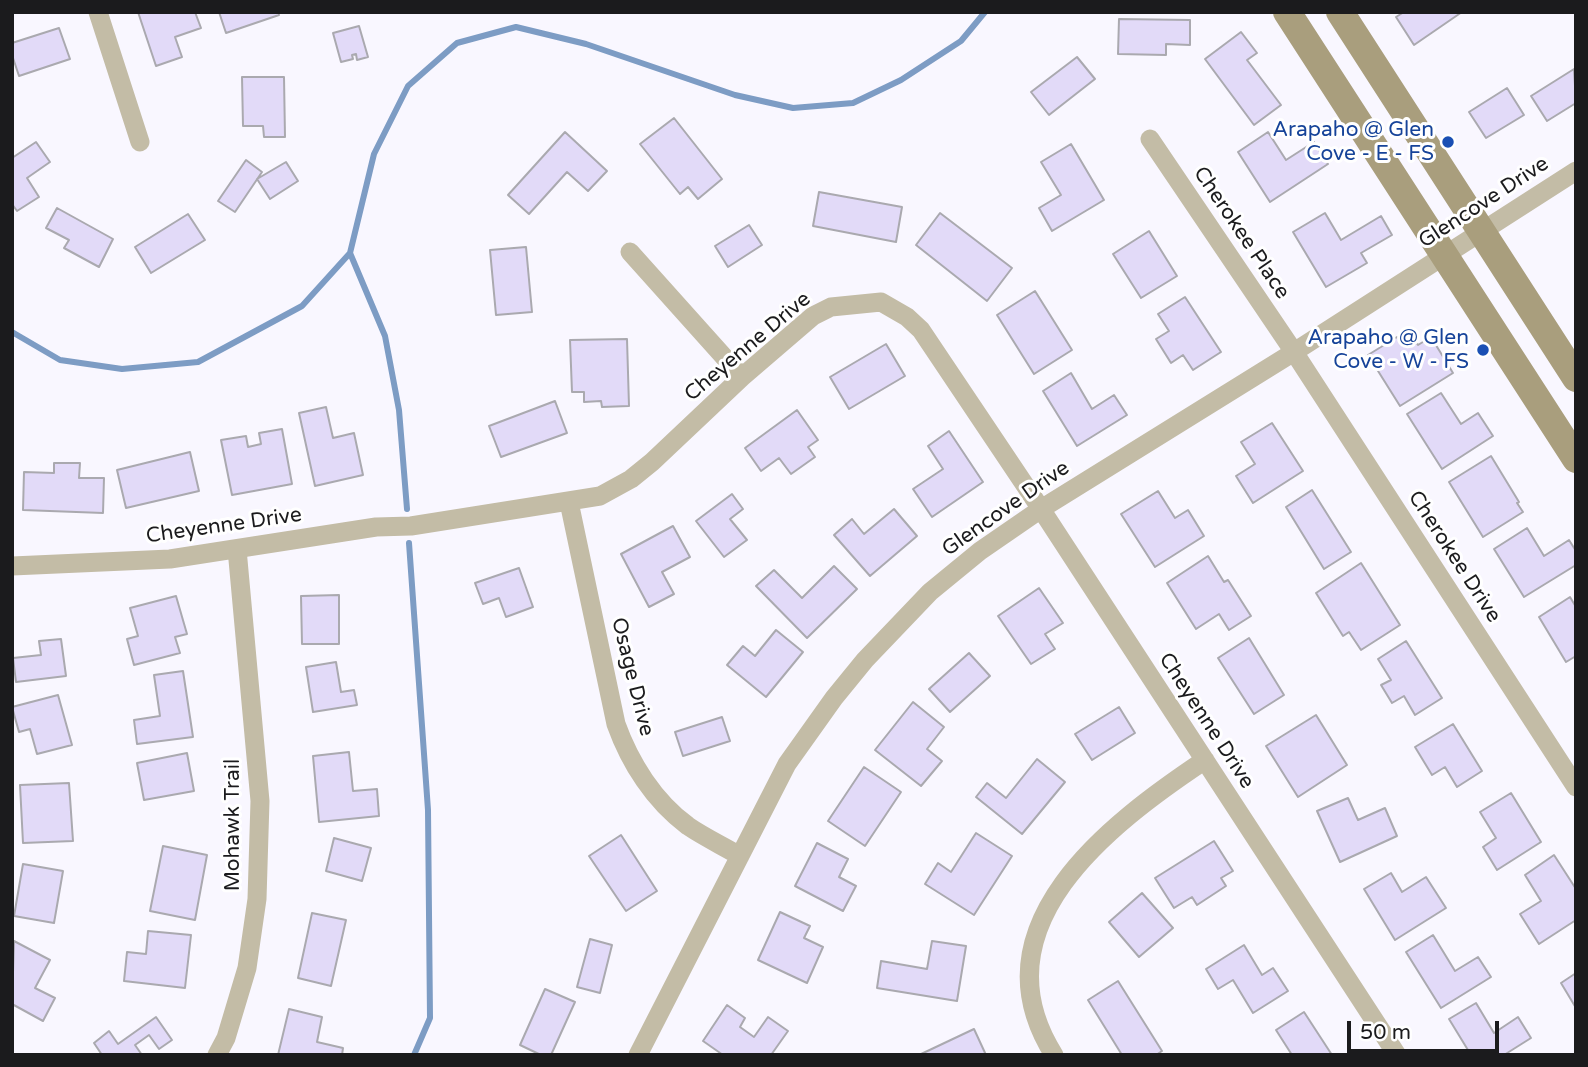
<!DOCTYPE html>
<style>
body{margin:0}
#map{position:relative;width:1588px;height:1067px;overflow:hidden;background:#f9f7ff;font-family:"Varela Round",sans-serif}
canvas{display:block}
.frame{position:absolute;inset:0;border:14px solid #1b1b1d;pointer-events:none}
.scale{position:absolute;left:1347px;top:1021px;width:152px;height:32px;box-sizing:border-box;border:4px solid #1b1b1d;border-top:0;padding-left:9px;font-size:21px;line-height:24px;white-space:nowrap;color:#1b1b1d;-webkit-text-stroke:5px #fff;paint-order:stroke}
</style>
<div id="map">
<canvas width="1588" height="1067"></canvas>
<div class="frame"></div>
<div class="scale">50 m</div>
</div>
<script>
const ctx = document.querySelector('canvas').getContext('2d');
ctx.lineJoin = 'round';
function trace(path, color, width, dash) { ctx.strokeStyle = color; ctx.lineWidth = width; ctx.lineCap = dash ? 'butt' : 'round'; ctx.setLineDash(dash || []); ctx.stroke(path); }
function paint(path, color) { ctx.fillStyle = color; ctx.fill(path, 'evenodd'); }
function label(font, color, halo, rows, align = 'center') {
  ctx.font = font + ' "Varela Round",sans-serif'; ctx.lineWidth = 6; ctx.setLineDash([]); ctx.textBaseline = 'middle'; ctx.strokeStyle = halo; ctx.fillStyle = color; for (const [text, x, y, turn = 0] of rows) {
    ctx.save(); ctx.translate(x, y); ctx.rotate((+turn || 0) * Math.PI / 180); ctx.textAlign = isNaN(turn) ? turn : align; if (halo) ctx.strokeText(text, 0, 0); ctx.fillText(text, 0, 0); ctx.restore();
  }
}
const stream = new Path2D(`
 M 350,253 L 385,336 L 399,410 L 407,509
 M 12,332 L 60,360 L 122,369 L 198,362 L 302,306 L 350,253 L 374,154 L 408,86 L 457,43 L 516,27 L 586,44 L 735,95 L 793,108 L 853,103 L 901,80 L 961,41 L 985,12
 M 409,543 L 428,810 L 430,1018 L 414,1055`);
const building = new Path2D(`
 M 138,12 L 195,12 L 201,28 L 175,37 L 182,57 L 156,66 Z
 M 219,12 L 278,12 L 279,15 L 226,33 Z
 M 1404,12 L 1462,12 L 1414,45 L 1396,17 Z
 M 1119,19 L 1190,20 L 1190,45 L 1166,44 L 1166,55 L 1118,54 Z
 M 359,26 L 368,57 L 357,60 L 356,54 L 352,55 L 353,59 L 341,62 L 333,33 Z
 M 59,28 L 70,59 L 19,76 L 12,55 L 12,43 Z
 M 1241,32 L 1257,53 L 1247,60 L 1281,105 L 1254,125 L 1205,59 Z
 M 1077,57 L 1095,79 L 1049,115 L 1031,92 Z
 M 1574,69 L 1576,103 L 1547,121 L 1531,96 Z
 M 242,77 L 284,77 L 285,137 L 264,137 L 263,126 L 243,126 Z
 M 1507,88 L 1524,115 L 1486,138 L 1469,112 Z
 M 674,118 L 722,179 L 698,199 L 688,187 L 680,194 L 640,144 Z
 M 565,132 L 607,171 L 588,191 L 567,172 L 529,214 L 508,195 Z
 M 1268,132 L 1286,160 L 1314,142 L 1328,164 L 1270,202 L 1238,152 Z
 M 36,142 L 50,162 L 27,178 L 39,197 L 17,211 L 12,204 L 12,158 Z
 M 1071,144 L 1104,200 L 1052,231 L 1039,208 L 1061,195 L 1041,162 Z
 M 246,160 L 262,172 L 235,212 L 218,201 Z
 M 286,162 L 298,181 L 270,199 L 257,179 Z
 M 819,192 L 902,207 L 896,242 L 813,226 Z
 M 57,208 L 113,239 L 99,267 L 64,248 L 69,240 L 46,228 Z
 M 940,213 L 1012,268 L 987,301 L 916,245 Z
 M 1325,213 L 1341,240 L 1381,216 L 1392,235 L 1361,253 L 1367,263 L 1326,287 L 1293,232 Z
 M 188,214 L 205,240 L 151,273 L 135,247 Z
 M 749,225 L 762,245 L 728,267 L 715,246 Z
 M 1149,231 L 1177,276 L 1141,298 L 1113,254 Z
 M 526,247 L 532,312 L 496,315 L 490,250 Z
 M 1035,291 L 1072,350 L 1034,374 L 997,315 Z
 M 1185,297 L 1221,352 L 1193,370 L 1183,355 L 1171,363 L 1156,339 L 1169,331 L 1158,314 Z
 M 1397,337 L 1403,346 L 1414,339 L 1418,345 L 1431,337 L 1453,373 L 1400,406 L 1368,355 Z
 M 627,339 L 629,406 L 602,407 L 601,401 L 584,402 L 584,392 L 572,392 L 570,340 Z
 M 886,344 L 905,376 L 849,409 L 830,377 Z
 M 1071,373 L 1092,409 L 1114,395 L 1127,415 L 1077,446 L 1043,391 Z
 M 1441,393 L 1461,424 L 1478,413 L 1493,436 L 1442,469 L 1407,414 Z
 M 555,401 L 567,433 L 501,457 L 489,426 Z
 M 326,407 L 333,438 L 354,433 L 363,475 L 315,486 L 299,413 Z
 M 797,410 L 818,440 L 808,447 L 815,457 L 791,474 L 779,458 L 761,471 L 745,448 Z
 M 1272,423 L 1303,471 L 1253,503 L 1236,476 L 1255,464 L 1241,442 Z
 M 282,429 L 292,484 L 232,495 L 221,440 L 246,436 L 248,447 L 261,444 L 259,433 Z
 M 949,431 L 983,482 L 932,517 L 913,489 L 943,469 L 928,446 Z
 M 190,452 L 199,491 L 126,508 L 117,470 Z
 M 1491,456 L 1519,502 L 1517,503 L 1523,512 L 1483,537 L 1449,482 Z
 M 54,463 L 80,463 L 79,478 L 104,478 L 103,513 L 23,510 L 24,472 L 54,473 Z
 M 1312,490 L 1351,552 L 1324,569 L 1286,507 Z
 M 1158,491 L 1175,518 L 1188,510 L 1204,536 L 1155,567 L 1121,514 Z
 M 732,494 L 743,509 L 730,519 L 747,540 L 724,557 L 696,521 Z
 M 894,509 L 917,536 L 870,576 L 834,535 L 852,519 L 864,534 Z
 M 673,526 L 690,557 L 662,572 L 674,594 L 649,607 L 621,554 Z
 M 1527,528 L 1544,556 L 1569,540 L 1576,551 L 1576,565 L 1524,597 L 1494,549 Z
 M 1208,556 L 1224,582 L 1228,580 L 1251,616 L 1229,630 L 1219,614 L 1196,629 L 1167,583 Z
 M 1361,563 L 1400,625 L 1361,650 L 1349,632 L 1343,636 L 1316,593 Z
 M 834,566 L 857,589 L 807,638 L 756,586 L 774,570 L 802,598 Z
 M 519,568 L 533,607 L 506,617 L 499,598 L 483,604 L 475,583 Z
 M 1039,588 L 1063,623 L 1045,634 L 1055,649 L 1031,664 L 998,616 Z
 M 339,595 L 339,644 L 302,644 L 301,596 Z
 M 176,596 L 187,634 L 175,637 L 180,653 L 134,665 L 127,639 L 138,636 L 130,608 Z
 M 1570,597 L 1576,607 L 1576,656 L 1566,662 L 1539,617 Z
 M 776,630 L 803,652 L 766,697 L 727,665 L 743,646 L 755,656 Z
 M 1249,638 L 1284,695 L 1254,714 L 1218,658 Z
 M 61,639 L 66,676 L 16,682 L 13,658 L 41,655 L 39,641 Z
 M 1406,641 L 1442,698 L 1415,715 L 1404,696 L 1392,703 L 1381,685 L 1391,680 L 1378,659 Z
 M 969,653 L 990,676 L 950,712 L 929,689 Z
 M 336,662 L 341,692 L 354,690 L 357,705 L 313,712 L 306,667 Z
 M 183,671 L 193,737 L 137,744 L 134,720 L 160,716 L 154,675 Z
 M 58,695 L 72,745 L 37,754 L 30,729 L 19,732 L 12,707 Z
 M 913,702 L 944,727 L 927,749 L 942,761 L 921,786 L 875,750 Z
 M 1119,707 L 1135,733 L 1092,760 L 1075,734 Z
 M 1316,715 L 1347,765 L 1298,797 L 1266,746 Z
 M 722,717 L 730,741 L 683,756 L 675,732 Z
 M 1453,724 L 1482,771 L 1457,787 L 1445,767 L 1432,775 L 1415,747 Z
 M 349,752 L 353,791 L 377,789 L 379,816 L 319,822 L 313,756 Z
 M 187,753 L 194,791 L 144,800 L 137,763 Z
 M 1037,759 L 1065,782 L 1022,834 L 976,797 L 987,783 L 1006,798 Z
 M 864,767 L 901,792 L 865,846 L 828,821 Z
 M 69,783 L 73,841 L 23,843 L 20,785 Z
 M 1511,793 L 1541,842 L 1497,870 L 1483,847 L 1496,838 L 1480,812 Z
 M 1348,798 L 1358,820 L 1385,808 L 1397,836 L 1340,862 L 1317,811 Z
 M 976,833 L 1012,856 L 974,915 L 925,884 L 938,863 L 951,872 Z
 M 621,835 L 657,891 L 626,911 L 589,856 Z
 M 334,838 L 371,848 L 362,881 L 326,871 Z
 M 1214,841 L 1233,871 L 1221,878 L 1226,886 L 1197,905 L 1192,897 L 1174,908 L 1155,878 Z
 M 817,843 L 848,859 L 839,877 L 856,886 L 843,911 L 795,886 Z
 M 163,846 L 207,855 L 195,920 L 150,911 Z
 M 1554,855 L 1576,889 L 1576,920 L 1539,944 L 1520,914 L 1541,901 L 1525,875 Z
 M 23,864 L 63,871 L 54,923 L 14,916 Z
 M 1391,873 L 1402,892 L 1426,877 L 1446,908 L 1395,940 L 1364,889 Z
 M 1142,893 L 1173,928 L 1139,957 L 1109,922 Z
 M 780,912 L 810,926 L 804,938 L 823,947 L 807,983 L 758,960 Z
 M 312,913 L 346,920 L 331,986 L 298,978 Z
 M 148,931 L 191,935 L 185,988 L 124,981 L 127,952 L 146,954 Z
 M 1433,935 L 1455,971 L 1478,957 L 1491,977 L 1441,1008 L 1406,952 Z
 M 590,939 L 612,945 L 600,993 L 577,987 Z
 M 14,941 L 50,960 L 35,988 L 55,998 L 43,1021 L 12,1004 Z
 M 932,941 L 966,946 L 957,1001 L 877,988 L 881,961 L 927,969 Z
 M 1244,945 L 1262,975 L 1273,968 L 1288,991 L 1253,1013 L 1233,980 L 1218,989 L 1206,969 Z
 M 1576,973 L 1576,1008 L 1561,983 Z
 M 1118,981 L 1162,1051 L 1156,1055 L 1122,1055 L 1088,1000 Z
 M 545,989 L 575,1002 L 551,1055 L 541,1055 L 520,1045 Z
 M 1476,1003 L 1494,1033 L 1518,1017 L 1531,1038 L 1504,1055 L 1471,1055 L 1449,1019 Z
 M 727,1005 L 745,1018 L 740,1027 L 754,1037 L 768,1017 L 788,1031 L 771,1055 L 723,1055 L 703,1041 Z
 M 289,1009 L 322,1017 L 317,1042 L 343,1048 L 342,1055 L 278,1055 Z
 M 1304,1012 L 1332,1055 L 1292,1055 L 1276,1030 Z
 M 156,1017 L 172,1040 L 159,1049 L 149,1035 L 135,1045 L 142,1055 L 102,1055 L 94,1043 L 109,1031 L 118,1044 Z
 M 974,1029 L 986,1055 L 919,1055 Z`);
const street = new Path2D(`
 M 98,12 L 140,142
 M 1150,139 L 1294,352 L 1576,787
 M 630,252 L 742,377
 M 569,502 L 616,724 C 630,763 654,801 688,826 C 704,837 723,846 740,856
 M 12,566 L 170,559 L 376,527 L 411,526 L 600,496 L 631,479 L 652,462 L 742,377 L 813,316 L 831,307 L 881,302 L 907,317 L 921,330 L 1041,509 L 1397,1055
 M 217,1055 L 226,1038 L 247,968 L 257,899 L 260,801 L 237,549
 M 638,1055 L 787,764 L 834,698 L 865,660 L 930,592 L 980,551 L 1041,509 L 1294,352 L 1576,171
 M 1054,1055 C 973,927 1109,824 1205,760`);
const secondary = new Path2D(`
 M 1287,12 L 1576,459
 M 1340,12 L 1576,378`);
const markers = [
 [1448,142,7,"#1a4fb4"],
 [1483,350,7,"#1a4fb4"]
];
const transitNames = [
 ["Arapaho @ Glen",1434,130],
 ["Cove - E - FS",1434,154],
 ["Arapaho @ Glen",1469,338],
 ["Cove - W - FS",1469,362]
];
const streetNames = [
 ["Glencove Drive",1484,203,-33],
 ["Cherokee Place",1241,233,56],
 ["Cheyenne Drive",748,347,-40],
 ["Glencove Drive",1006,509,-35],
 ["Cheyenne Drive",224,526,-8],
 ["Cherokee Drive",1454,557,57],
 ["Osage Drive",632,677,76],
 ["Cheyenne Drive",1206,721,57],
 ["Mohawk Trail",233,825,-90]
];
trace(stream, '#7d9cc4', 6);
paint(building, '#e2daf8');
trace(building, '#aaa9af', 2);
trace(street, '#c3bca6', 19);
trace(secondary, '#a99e7d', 28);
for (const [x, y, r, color] of markers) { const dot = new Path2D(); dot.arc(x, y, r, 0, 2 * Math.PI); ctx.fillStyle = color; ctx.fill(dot); trace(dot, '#fff', 2.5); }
label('21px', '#164399', '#fff', transitNames, 'right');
label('21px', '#1b1b1d', '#fff', streetNames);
</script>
